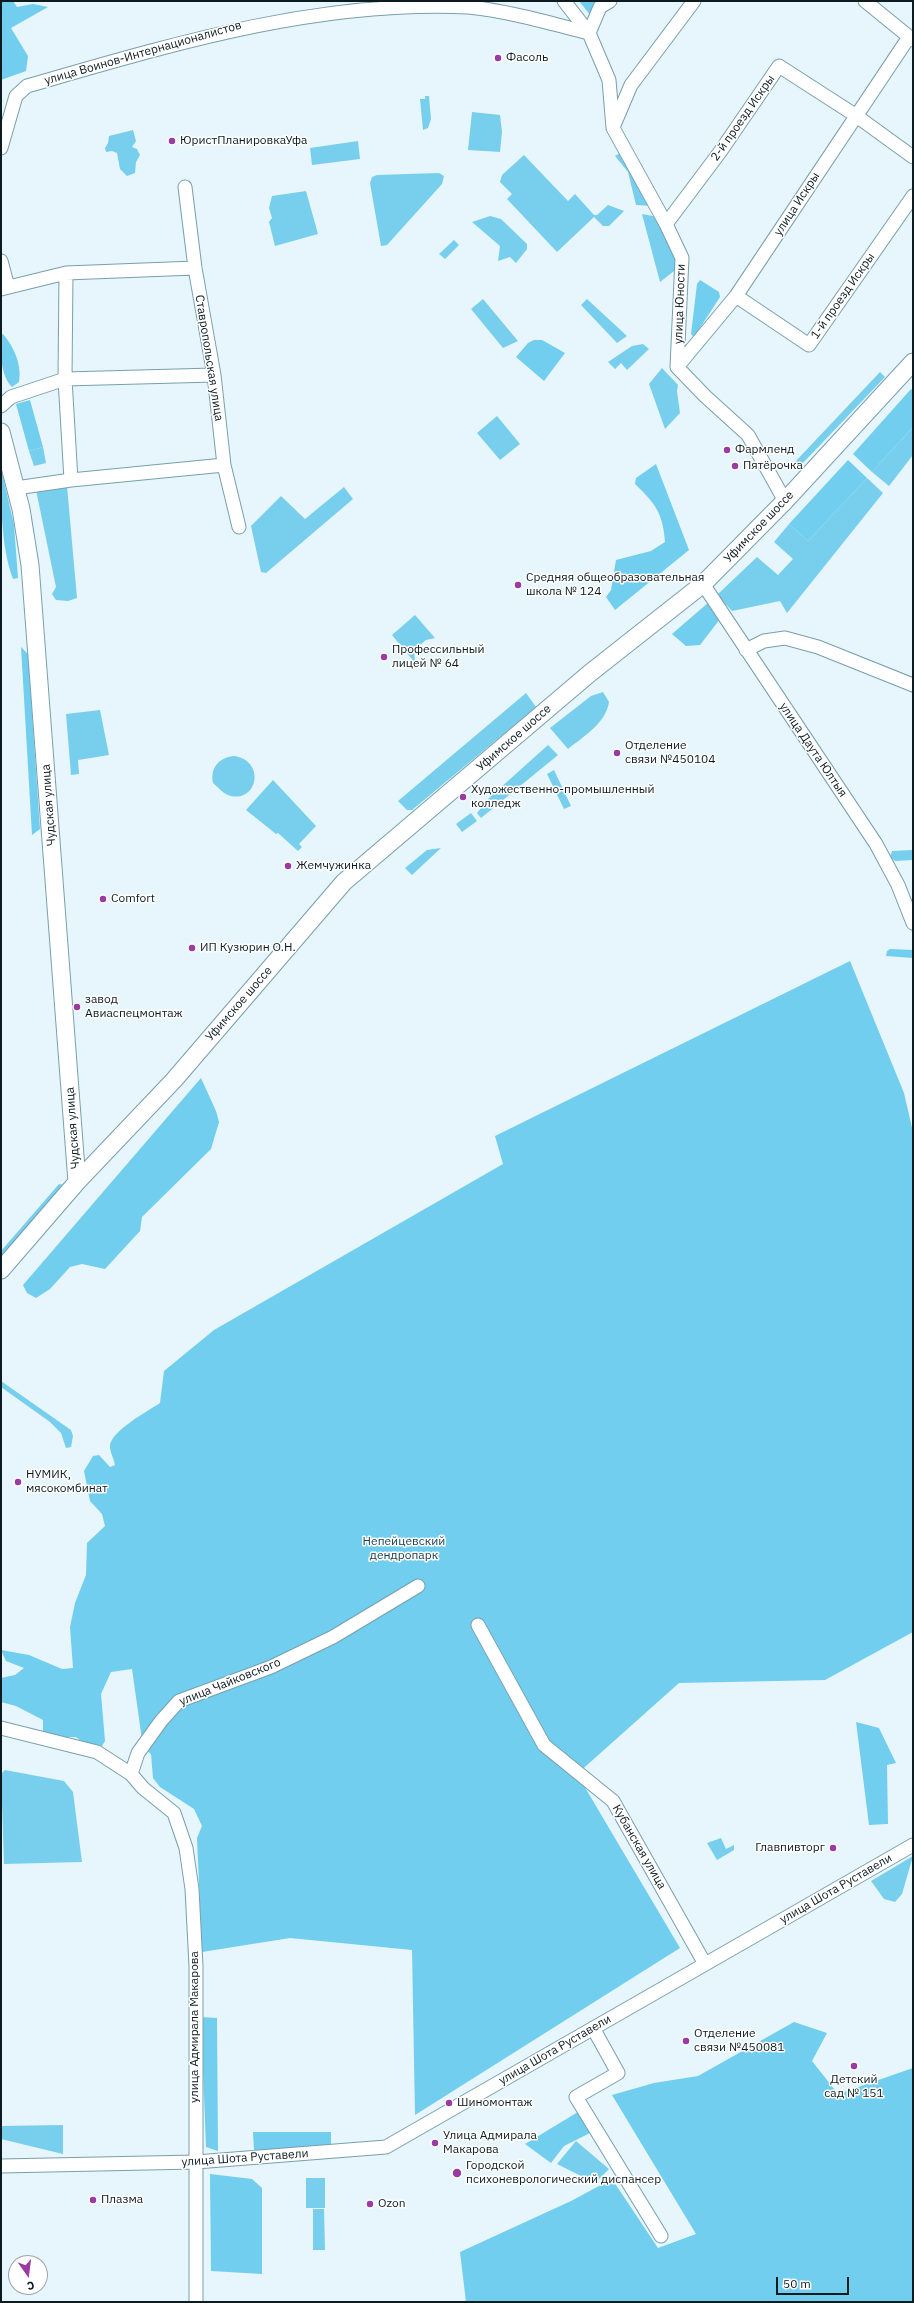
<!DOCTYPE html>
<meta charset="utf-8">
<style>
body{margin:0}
#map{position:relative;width:914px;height:2303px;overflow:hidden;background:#e6f6fc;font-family:"IBM Plex Sans",sans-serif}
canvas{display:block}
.frame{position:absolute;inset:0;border:2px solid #0b1b20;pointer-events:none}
.north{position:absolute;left:8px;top:2255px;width:40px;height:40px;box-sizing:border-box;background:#fff;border:1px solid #9da4a6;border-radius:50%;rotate:166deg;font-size:11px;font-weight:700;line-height:16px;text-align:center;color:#0b1b20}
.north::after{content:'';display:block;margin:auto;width:14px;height:18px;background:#9b3aa2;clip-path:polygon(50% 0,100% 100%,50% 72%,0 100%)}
.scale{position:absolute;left:776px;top:2277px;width:73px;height:18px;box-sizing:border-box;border:2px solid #0b1b20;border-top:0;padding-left:5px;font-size:12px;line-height:14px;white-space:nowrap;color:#0b1b20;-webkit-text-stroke:3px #fff;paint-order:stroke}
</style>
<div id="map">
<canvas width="914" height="2303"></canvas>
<div class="frame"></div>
<div class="north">С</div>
<div class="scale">50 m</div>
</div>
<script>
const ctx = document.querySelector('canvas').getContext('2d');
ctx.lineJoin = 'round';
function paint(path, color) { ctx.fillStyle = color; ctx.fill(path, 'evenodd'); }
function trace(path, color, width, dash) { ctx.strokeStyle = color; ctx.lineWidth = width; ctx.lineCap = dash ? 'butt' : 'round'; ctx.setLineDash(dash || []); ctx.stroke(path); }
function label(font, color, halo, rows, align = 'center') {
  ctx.font = font + ' "IBM Plex Sans",sans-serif'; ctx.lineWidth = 3; ctx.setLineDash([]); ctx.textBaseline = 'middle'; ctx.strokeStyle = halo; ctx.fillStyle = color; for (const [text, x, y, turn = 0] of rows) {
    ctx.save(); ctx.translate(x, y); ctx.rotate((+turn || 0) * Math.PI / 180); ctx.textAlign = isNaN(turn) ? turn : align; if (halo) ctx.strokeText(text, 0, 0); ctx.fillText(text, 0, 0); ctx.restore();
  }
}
const green = new Path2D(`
 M 425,96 L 429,96 L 431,119 L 428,128 L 423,130 L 420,99 L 425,99 Z
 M 472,112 L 500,115 L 502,132 L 500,152 L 468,150 Z
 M 133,130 L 136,141 L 132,147 L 137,149 L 140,155 L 136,162 L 135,173 L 127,176 L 120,169 L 117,153 L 112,151 L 106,152 L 105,148 L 108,143 L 109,136 Z
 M 358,141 L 360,159 L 312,165 L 310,148 Z
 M 620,153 L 652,206 L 636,205 L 628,172 L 615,156 Z
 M 524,155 L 568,201 L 575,194 L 594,215 L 597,215 L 608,205 L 624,211 L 609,226 L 603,226 L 594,217 L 557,252 L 507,199 L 512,194 L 500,182 L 502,175 Z
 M 439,173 L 444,176 L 442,184 L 387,245 L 381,246 L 370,183 L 372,177 L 377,175 Z
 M 306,191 L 318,234 L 275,246 L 269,222 L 272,218 L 269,208 L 272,196 Z
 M 642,214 L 658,217 L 675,252 L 678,268 L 660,282 Z
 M 490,216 L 501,219 L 527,244 L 527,249 L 516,263 L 510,257 L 498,261 L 500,246 L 472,222 Z
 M 454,240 L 459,245 L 445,259 L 439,254 Z
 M 483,299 L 518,341 L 503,348 L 471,309 Z
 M 587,299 L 627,336 L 617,343 L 581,305 Z
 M 643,344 L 649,349 L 627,370 L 621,363 L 615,369 L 608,362 L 632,346 Z
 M 662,368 L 678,385 L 677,391 L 680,413 L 665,429 L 649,384 Z
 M 880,372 L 885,377 L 803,463 L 794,463 Z
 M 497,416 L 520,444 L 500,460 L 477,433 Z
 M 913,427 L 913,455 L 889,486 L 872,472 Z
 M 43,447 L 46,463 L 34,466 L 29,451 Z
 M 867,478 L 883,493 L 787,613 L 780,601 L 732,611 L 717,595 L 757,557 L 778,575 L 793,559 L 774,542 L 789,524 L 808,541 Z
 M 67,486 L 77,598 L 68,601 L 56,600 L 52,594 L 56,587 L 36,490 Z
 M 344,487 L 353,499 L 266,573 L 261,572 L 251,526 L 281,496 L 305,519 Z
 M 415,615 L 435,638 L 426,640 L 414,650 L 415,663 L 392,635 Z
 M 603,692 L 609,702 C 606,723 584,736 568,749 L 550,728 L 591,696 Z
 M 526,693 L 536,707 L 412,810 L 407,810 L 398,801 Z
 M 100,710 L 109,755 L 78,760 L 79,774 L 71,775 L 66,714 Z
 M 548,745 L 558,755 L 481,818 L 477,813 L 489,798 Z
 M 235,756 C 266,762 257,802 231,796 C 224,795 218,787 213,783 C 210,768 219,757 235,756 Z
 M 554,770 L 571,806 L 564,809 L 547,774 Z
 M 273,780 L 316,826 L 299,844 L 302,847 L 298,851 L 278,833 L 276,834 L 246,810 Z
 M 471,813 L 477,821 L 462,832 L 456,824 Z
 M 441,848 L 412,875 L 405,868 L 427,850 Z
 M 913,850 L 913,860 L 895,861 L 890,857 L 892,851 Z
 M 59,1184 L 64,1185 L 1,1261 L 1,1251 Z
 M 1,1381 L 71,1430 L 73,1436 L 71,1447 L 66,1448 L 61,1433 L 50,1422 L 1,1387 Z
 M 5,1770 L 64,1781 L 73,1792 L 82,1862 L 4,1864 L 1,1774 Z
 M 721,1838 L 726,1849 L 734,1845 L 734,1850 L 717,1860 L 707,1843 Z
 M 913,1856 L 902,1894 L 895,1902 L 884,1899 L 871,1881 Z
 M 63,2125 L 63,2154 L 1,2139 L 1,2126 Z
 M 576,2141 L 609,2169 L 595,2183 L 557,2164 Z
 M 325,2178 L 325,2208 L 306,2208 L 306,2178 Z
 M 313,2209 L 324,2209 L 325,2250 L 313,2250 Z`);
const forest = new Path2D(`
 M 1,1 L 13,1 L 17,7 L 33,4 L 48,7 L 11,28 L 28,56 L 26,71 L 1,80 Z
 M 579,1 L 602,1 L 591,16 Z
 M 700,280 L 719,292 L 720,297 L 694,337 L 691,334 L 697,284 Z
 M 3,334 C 14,347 22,365 19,382 L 12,387 C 0,375 1,353 1,335 Z
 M 534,340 L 542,340 L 565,353 L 544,381 L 516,357 L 528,343 Z
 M 911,389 L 913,391 L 913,427 L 872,472 L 853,454 Z
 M 30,400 L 43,447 L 29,451 L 16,404 Z
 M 848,460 L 867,478 L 808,541 L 789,524 Z
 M 656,464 L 689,550 L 615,610 L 606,597 L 611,590 L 616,560 L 651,551 L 665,542 C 663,514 656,504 635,484 L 636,478 Z
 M 1,468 L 14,525 L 18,578 L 13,579 C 1,547 1,503 1,468 Z
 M 709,602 L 720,619 L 700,645 L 686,646 L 672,634 Z
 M 21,647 L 28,654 L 40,829 L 32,835 Z
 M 890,949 L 913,950 L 913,958 L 886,956 L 887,951 Z
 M 850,961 L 904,1093 L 913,1132 L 913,1632 L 825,1680 L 679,1683 L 577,1774 L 680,1948 L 415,2115 L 412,1950 L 290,1938 L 202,1952 L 197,1838 L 202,1826 L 194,1809 L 160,1787 L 153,1778 L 151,1754 L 143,1747 L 132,1669 L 111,1672 L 101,1694 L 105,1741 L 102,1746 L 90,1748 L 76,1737 L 45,1737 L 43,1731 L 43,1720 L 16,1706 L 1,1702 L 1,1678 L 15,1675 L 24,1668 L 6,1661 L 1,1650 L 29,1655 L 62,1669 L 73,1668 L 70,1627 L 75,1603 L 86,1575 L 87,1543 L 105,1526 L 102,1514 L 90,1501 L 84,1471 L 93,1456 L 99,1455 L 110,1467 L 115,1465 C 114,1459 110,1452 110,1447 C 109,1432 148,1411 160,1403 L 164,1371 L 214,1330 L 503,1164 L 495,1136 Z
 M 201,1078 L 216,1111 L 219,1122 L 211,1149 L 142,1217 L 140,1231 L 105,1269 L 82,1264 L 70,1267 L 50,1289 L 36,1298 L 27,1293 L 23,1285 Z
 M 856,1722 L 879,1728 L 896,1763 L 887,1765 L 888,1824 L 869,1825 Z
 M 201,2017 L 217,2018 L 218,2151 L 206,2147 Z
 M 794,2022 L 827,2033 L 812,2061 L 838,2094 L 913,2068 L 913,2302 L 466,2302 L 460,2252 L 571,2201 L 612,2179 L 658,2248 L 696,2234 L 612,2095 L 654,2083 L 698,2076 Z
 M 578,2112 L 592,2132 L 564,2146 L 551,2163 L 525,2144 Z
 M 253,2132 L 331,2132 L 331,2148 L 254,2150 Z
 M 210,2174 L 252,2179 L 262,2188 L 262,2274 L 211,2271 Z`);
const minor = new Path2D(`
 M 564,1 L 589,33 L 609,80 L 613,128 L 666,224 L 682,258 L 677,367 L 705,396 L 748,435 L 785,501
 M 865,1 L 913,40
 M 614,125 L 631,85 L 694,1
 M 1,148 L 16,96 L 27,86 C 170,45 316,0 468,7 C 509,11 549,23 589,33 L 600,7 L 610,1
 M 185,187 L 195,268 L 214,375 L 224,465 L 239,527
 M 666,224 L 720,152 L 779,66 L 855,115 L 913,157
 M 1,261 L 8,287
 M 66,273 L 65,379 L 71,480
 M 1,289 L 66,273 L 195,268
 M 736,296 L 809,345 L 913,196
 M 677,367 L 736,296 L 909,37
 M 1,406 L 11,397 L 65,379 L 214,375
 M 16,488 L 71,480 L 224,465
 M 703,584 L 876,844 L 898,885 L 913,923
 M 746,650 L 764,641 L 785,638 L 818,647 L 913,685
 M 478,1625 L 544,1745 L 613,1801 L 705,1964
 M 1,1728 L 97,1752 L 131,1774 L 143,1788 L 174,1813 L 186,1848 L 192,1889 L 196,1966 L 196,2302
 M 131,1774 L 138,1753 L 161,1721 L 179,1701 L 271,1667 L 333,1637 L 418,1586
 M 593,2028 L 618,2073 L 576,2097 L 661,2236
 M 1,2166 L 196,2162 L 386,2147 L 913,1845`);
const major = new Path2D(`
 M 1,432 L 21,509 L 30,565 L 77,1182
 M 1,1270 L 77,1182 L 174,1080 L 344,882 L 590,673 L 703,584 L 785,501 L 913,362`);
const markers = [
 [498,58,4,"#9b3aa2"],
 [172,141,4,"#9b3aa2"],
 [727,450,4,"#9b3aa2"],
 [735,466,4,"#9b3aa2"],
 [518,585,4,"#9b3aa2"],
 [384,657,4,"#9b3aa2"],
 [617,753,4,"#9b3aa2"],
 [463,797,4,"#9b3aa2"],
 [288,866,4,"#9b3aa2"],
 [103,899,4,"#9b3aa2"],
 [192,948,4,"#9b3aa2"],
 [77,1007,4,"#9b3aa2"],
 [18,1482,4,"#9b3aa2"],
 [833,1848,4,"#9b3aa2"],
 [686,2041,4,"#9b3aa2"],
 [854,2066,4,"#9b3aa2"],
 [449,2103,4,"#9b3aa2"],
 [435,2143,4,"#9b3aa2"],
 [457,2173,5,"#9b3aa2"],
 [93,2200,4,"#9b3aa2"],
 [370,2204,4,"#9b3aa2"]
];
const streetNames = [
 ["улица Воинов-Интернационалистов",143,53,-16],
 ["2-й проезд Искры",743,118,-55],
 ["улица Искры",797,204,-57],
 ["1-й проезд Искры",843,296,-55],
 ["улица Юности",680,304,-88],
 ["Ставропольская улица",209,358,81],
 ["Уфимское шоссе",759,527,-46],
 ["Уфимское шоссе",514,738,-41],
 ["улица Даута Юлтыя",813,750,56],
 ["Чудская улица",49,805,-94],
 ["Уфимское шоссе",239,1004,-49],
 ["Чудская улица",73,1128,-94],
 ["улица Чайковского",230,1682,-22],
 ["Кубанская улица",639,1847,60],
 ["улица Шота Руставели",836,1889,-30],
 ["улица Адмирала Макарова",195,2027,-90],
 ["улица Шота Руставели",555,2050,-30],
 ["улица Шота Руставели",245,2158,-4]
];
const poiNames = [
 ["Фасоль",506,58],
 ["ЮристПланировкаУфа",180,141],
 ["Фармленд",735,450],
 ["Пятёрочка",743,466],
 ["Средняя общеобразовательная",526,578],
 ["школа № 124",526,592],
 ["Профессильный",392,650],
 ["лицей № 64",392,664],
 ["Отделение",625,746],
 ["связи №450104",625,760],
 ["Художественно-промышленный",471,790],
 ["колледж",471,804],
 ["Жемчужинка",296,866],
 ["Comfort",111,899],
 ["ИП Кузюрин О.Н.",200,948],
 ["завод",85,1000],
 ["Авиаспецмонтаж",85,1014],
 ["НУМИК,",26,1475],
 ["мясокомбинат",26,1489],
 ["Главпивторг",825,1848,"right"],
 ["Отделение",694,2034],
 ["связи №450081",694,2048],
 ["Детский",854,2080,"center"],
 ["сад № 151",854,2094,"center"],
 ["Шиномонтаж",457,2103],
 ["Улица Адмирала",443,2136],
 ["Макарова",443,2150],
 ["Городской",466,2166],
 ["психоневрологический диспансер",466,2180],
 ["Плазма",101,2200],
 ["Ozon",378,2204]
];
const parkNames = [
 ["Непейцевский",404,1542],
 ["дендропарк",404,1556]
];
paint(green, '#77cfed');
paint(forest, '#71ceef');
trace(minor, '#789fad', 15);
trace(major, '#789fad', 19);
trace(minor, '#fff', 13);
trace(major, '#fff', 17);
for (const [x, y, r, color] of markers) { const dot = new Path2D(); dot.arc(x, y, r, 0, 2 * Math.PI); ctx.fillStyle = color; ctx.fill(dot); trace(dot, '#fff', 1.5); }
label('12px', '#0b1b20', '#fff', streetNames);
label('12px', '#0b1b20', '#fff', poiNames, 'left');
label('12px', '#17414f', '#fff', parkNames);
</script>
